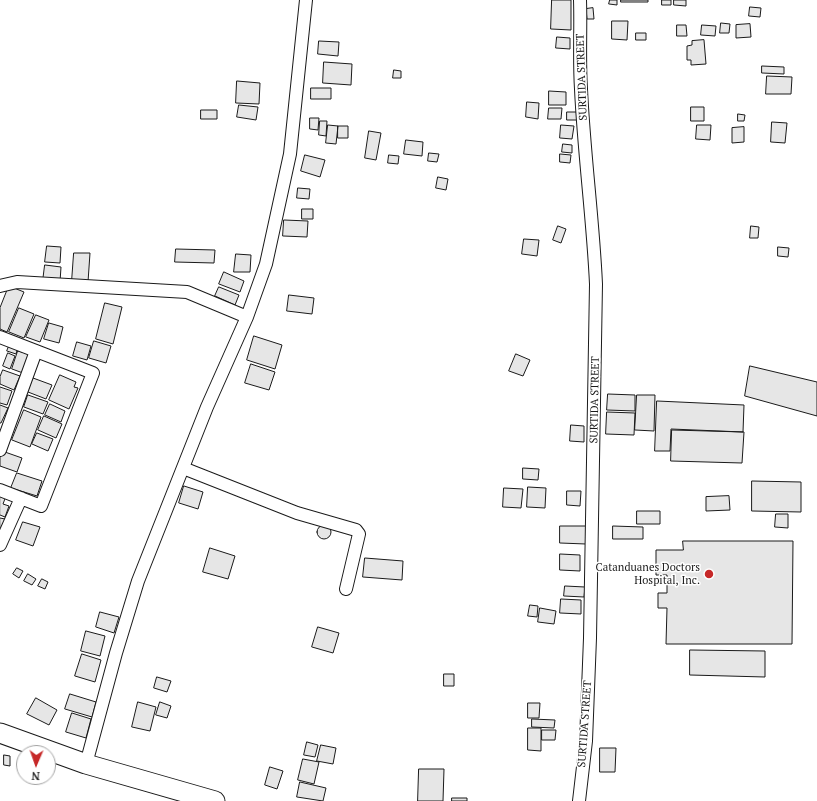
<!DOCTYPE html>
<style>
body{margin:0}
#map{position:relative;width:817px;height:801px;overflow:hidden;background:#fff;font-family:"PT Serif",serif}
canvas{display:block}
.north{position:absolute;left:16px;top:745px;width:40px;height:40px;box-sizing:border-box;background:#fff;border:1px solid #a3a3a3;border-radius:50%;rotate:182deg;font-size:11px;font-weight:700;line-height:16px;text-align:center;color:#1a1a1a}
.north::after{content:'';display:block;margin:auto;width:14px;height:18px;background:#c62828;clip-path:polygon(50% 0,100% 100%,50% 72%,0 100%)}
</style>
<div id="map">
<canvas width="817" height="801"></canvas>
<div class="north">N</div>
</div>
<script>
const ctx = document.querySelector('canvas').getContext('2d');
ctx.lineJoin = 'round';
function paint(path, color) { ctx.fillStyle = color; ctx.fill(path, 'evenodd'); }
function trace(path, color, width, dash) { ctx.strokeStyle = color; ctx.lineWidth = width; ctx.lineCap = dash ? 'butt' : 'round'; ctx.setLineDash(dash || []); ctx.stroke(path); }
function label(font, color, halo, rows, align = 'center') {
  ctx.font = font + ' "PT Serif",serif'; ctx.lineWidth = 3; ctx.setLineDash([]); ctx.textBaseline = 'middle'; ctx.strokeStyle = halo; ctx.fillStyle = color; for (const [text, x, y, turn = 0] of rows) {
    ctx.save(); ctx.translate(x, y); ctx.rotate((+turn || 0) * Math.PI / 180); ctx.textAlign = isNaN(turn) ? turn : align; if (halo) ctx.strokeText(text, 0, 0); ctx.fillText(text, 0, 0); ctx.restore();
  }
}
const building = new Path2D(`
 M 552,0 L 571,0 L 571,30 L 551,29 Z
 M 610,0 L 617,0 L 617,5 L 609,4 Z
 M 621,0 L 648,0 L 648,2 L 621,2 Z
 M 662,0 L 671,0 L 671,5 L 662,5 Z
 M 674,0 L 686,0 L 686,6 L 674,5 Z
 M 750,7 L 761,8 L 760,17 L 749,16 Z
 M 593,8 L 594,19 L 587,19 L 586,9 Z
 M 612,21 L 628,21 L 627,40 L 612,39 Z
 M 721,23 L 730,24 L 729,33 L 720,33 Z
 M 750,24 L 751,37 L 736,38 L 736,25 Z
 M 677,25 L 686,25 L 687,36 L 677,36 Z
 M 702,25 L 716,26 L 715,36 L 701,35 Z
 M 636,33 L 646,33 L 646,40 L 636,40 Z
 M 557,37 L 570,38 L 570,49 L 556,48 Z
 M 704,40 L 706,64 L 691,65 L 691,60 L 687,60 L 687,46 L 692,45 L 692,41 Z
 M 319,41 L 339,42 L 338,56 L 318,54 Z
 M 324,62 L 352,64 L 351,85 L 323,83 Z
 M 762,66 L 784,67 L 784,74 L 762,73 Z
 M 394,70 L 401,71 L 401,78 L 393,78 Z
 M 767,76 L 792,77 L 791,94 L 766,94 Z
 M 237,81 L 260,83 L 259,104 L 236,103 Z
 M 311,88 L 331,88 L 331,99 L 311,99 Z
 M 549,91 L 566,92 L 566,105 L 549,105 Z
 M 527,102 L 539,103 L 538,119 L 526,117 Z
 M 239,105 L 258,107 L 256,120 L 237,117 Z
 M 691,107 L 704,107 L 704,121 L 691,121 Z
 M 549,108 L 562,108 L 561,119 L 548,119 Z
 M 201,110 L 217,110 L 217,119 L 201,119 Z
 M 567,112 L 577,112 L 577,120 L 567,120 Z
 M 738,114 L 745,115 L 744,121 L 738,121 Z
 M 310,118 L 319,118 L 318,130 L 310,129 Z
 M 320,121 L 327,121 L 326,136 L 319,135 Z
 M 772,122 L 787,123 L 785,143 L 771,142 Z
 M 328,125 L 338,126 L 336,144 L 326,143 Z
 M 561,125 L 574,126 L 572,139 L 560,138 Z
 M 697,125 L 711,125 L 710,140 L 696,139 Z
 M 338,126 L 348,126 L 348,138 L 338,138 Z
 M 744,127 L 744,142 L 732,143 L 732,128 Z
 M 369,131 L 381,133 L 376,160 L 365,158 Z
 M 406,140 L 423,142 L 422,156 L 404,154 Z
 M 563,144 L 572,145 L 572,153 L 562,152 Z
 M 429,153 L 439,154 L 437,162 L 428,161 Z
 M 560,154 L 571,155 L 570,163 L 560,162 Z
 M 305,155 L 325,160 L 320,177 L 301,171 Z
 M 389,155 L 399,156 L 398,164 L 388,163 Z
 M 438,177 L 448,179 L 446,190 L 436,188 Z
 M 298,188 L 310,189 L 309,199 L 297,198 Z
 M 302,209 L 313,209 L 313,219 L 302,219 Z
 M 284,220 L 308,221 L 307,237 L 283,236 Z
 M 558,226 L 566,229 L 561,243 L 553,240 Z
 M 751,226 L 759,227 L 758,238 L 750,238 Z
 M 524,239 L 539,240 L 537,256 L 522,254 Z
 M 47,246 L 61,247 L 60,263 L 45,262 Z
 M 778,247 L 789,248 L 788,257 L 778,256 Z
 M 176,249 L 215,250 L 214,263 L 175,262 Z
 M 74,253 L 90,253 L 88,282 L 72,281 Z
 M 236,254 L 251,255 L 250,272 L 234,272 Z
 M 45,265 L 61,267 L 60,282 L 43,281 Z
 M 224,272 L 244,281 L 240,292 L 219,284 Z
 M 9,286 L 24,292 L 7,332 L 0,329 L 0,308 Z
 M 219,287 L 239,295 L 235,305 L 215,296 Z
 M 289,295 L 314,298 L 312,314 L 287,311 Z
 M 105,303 L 122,307 L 113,344 L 96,339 Z
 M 19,308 L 34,314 L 24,338 L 9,332 Z
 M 36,315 L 49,320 L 40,342 L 26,337 Z
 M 49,323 L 63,327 L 59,343 L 44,339 Z
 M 254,336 L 282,345 L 275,369 L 247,360 Z
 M 94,341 L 111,346 L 106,363 L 89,358 Z
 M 77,342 L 91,346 L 87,360 L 73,356 Z
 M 10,344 L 18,347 L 16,354 L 7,351 Z
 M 18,351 L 29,354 L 23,373 L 12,369 Z
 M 8,353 L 15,356 L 10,369 L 3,366 Z
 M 516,354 L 530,360 L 523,376 L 509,371 Z
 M 251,364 L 275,372 L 269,390 L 245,383 Z
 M 750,366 L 817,382 L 817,416 L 745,396 Z
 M 3,370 L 20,376 L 14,390 L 0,384 L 0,377 Z
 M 60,375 L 76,382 L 74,387 L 78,388 L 69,409 L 49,400 Z
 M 33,378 L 52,385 L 46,399 L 28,392 Z
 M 0,387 L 12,391 L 7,405 L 0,403 Z
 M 608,394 L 635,395 L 635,411 L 607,410 Z
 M 28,395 L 48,402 L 43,414 L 24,407 Z
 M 637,395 L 655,395 L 654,431 L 635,430 Z
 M 657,401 L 744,405 L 743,432 L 671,429 L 670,451 L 655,451 Z
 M 50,404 L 65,411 L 61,422 L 45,415 Z
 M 0,405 L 8,408 L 1,423 L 0,423 Z
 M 24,410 L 41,417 L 30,447 L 12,440 Z
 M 607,412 L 635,413 L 634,435 L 606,434 Z
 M 44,416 L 62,424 L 56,438 L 38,430 Z
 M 571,425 L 584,426 L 584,442 L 570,441 Z
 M 672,430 L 744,432 L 742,463 L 671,461 Z
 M 37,433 L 53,439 L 48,451 L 32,444 Z
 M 2,451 L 22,458 L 17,472 L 0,466 L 0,457 Z
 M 523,468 L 539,469 L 538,480 L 523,479 Z
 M 17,473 L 42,481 L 37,496 L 11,488 Z
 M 752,481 L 801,482 L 801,512 L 752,511 Z
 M 184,486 L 203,492 L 198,509 L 179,503 Z
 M 528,487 L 546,488 L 545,508 L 527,507 Z
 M 504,488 L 523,489 L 521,508 L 503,507 Z
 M 567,491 L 581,491 L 580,506 L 567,505 Z
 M 0,493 L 6,496 L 3,504 L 9,506 L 5,517 L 0,515 Z
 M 729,496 L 730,510 L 706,511 L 706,497 Z
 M 637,511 L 660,511 L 660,524 L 637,524 Z
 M 776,514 L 788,514 L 788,528 L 775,527 Z
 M 0,518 L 5,519 L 0,532 Z
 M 23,522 L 40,527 L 33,546 L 16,540 Z
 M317 532a7 7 0 1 1 14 0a7 7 0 1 1-14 0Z
 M 560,526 L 586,526 L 586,544 L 560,543 Z
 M 613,526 L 643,527 L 643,539 L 613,539 Z
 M 683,541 L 793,541 L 792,644 L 666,644 L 667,608 L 658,608 L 658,593 L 667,593 L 667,575 L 656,575 L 656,550 L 683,550 Z
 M 210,548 L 235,556 L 228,579 L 203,572 Z
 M 560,554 L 580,555 L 580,571 L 560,570 Z
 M 365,558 L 403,561 L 402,580 L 363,577 Z
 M 17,568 L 23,571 L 19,578 L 13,574 Z
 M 28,574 L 36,579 L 32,585 L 24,581 Z
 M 42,579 L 48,582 L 45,589 L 38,586 Z
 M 565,586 L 585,587 L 584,597 L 564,596 Z
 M 561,599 L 581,600 L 581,614 L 560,613 Z
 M 530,605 L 538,606 L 537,617 L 528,616 Z
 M 540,608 L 556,611 L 554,624 L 538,622 Z
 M 100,612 L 119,617 L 114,633 L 96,627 Z
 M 318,627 L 339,633 L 333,653 L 312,647 Z
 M 86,631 L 105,636 L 100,656 L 81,651 Z
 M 690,650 L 765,651 L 765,677 L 690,675 Z
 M 82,654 L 101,660 L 95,682 L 75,676 Z
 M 444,674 L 454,674 L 454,686 L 444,686 Z
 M 157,677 L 171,681 L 167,692 L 154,688 Z
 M 70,694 L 96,702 L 92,717 L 65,709 Z
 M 36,698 L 57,710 L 49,725 L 27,714 Z
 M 138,702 L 156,707 L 150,731 L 132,727 Z
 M 160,702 L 171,706 L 167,718 L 156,715 Z
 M 528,703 L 540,703 L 539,718 L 528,718 Z
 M 72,713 L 91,719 L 86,738 L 66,732 Z
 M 532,719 L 555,720 L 554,728 L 532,727 Z
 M 528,728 L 541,728 L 541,751 L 528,750 Z
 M 542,730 L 556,730 L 555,740 L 542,740 Z
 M 307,742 L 318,745 L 315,757 L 304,755 Z
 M 321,745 L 336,748 L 333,764 L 317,761 Z
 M 600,748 L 616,748 L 615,772 L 600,772 Z
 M 4,755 L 10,756 L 10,766 L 4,765 Z
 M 303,759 L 319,762 L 314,784 L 298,780 Z
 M 270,767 L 283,771 L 277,789 L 265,785 Z
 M 419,769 L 444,769 L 443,801 L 418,801 Z
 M 300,782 L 326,788 L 323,801 L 297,797 Z
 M 452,798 L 467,798 L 467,801 L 452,801 Z`);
const minor = new Path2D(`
 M 0,286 L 17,282 L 187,292 L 247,317
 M 0,337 L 93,373 L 41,506 L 0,490
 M 0,450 L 36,351
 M 183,468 L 297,513 L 356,530 L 359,534 L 346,589
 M 0,545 L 21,498
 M 86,764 L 116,653 L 138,581 L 207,407 L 247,317 L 266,264 L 290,154 L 306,0
 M 579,801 L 586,741 L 590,638 L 596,284 C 593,219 584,154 581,89 C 579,59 581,30 580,0`);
const primary = new Path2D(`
 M 0,733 L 86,764 L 215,801`);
const markers = [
 [709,574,5,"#c62828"]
];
const streetNames = [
 ["SURTIDA STREET",582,77,-92],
 ["SURTIDA STREET",595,400,-89],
 ["SURTIDA STREET",585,724,-86]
];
const poiNames = [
 ["Catanduanes Doctors",700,568],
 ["Hospital, Inc.",700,581]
];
paint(building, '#e6e6e6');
trace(building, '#1a1a1a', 1);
trace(minor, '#1a1a1a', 14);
trace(primary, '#1a1a1a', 21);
trace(minor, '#fff', 12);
trace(primary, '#fff', 19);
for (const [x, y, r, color] of markers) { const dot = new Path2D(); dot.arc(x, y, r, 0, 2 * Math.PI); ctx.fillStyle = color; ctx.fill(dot); trace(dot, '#fff', 1.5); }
label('11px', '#1a1a1a', '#fff', streetNames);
label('11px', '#1a1a1a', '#fff', poiNames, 'right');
</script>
